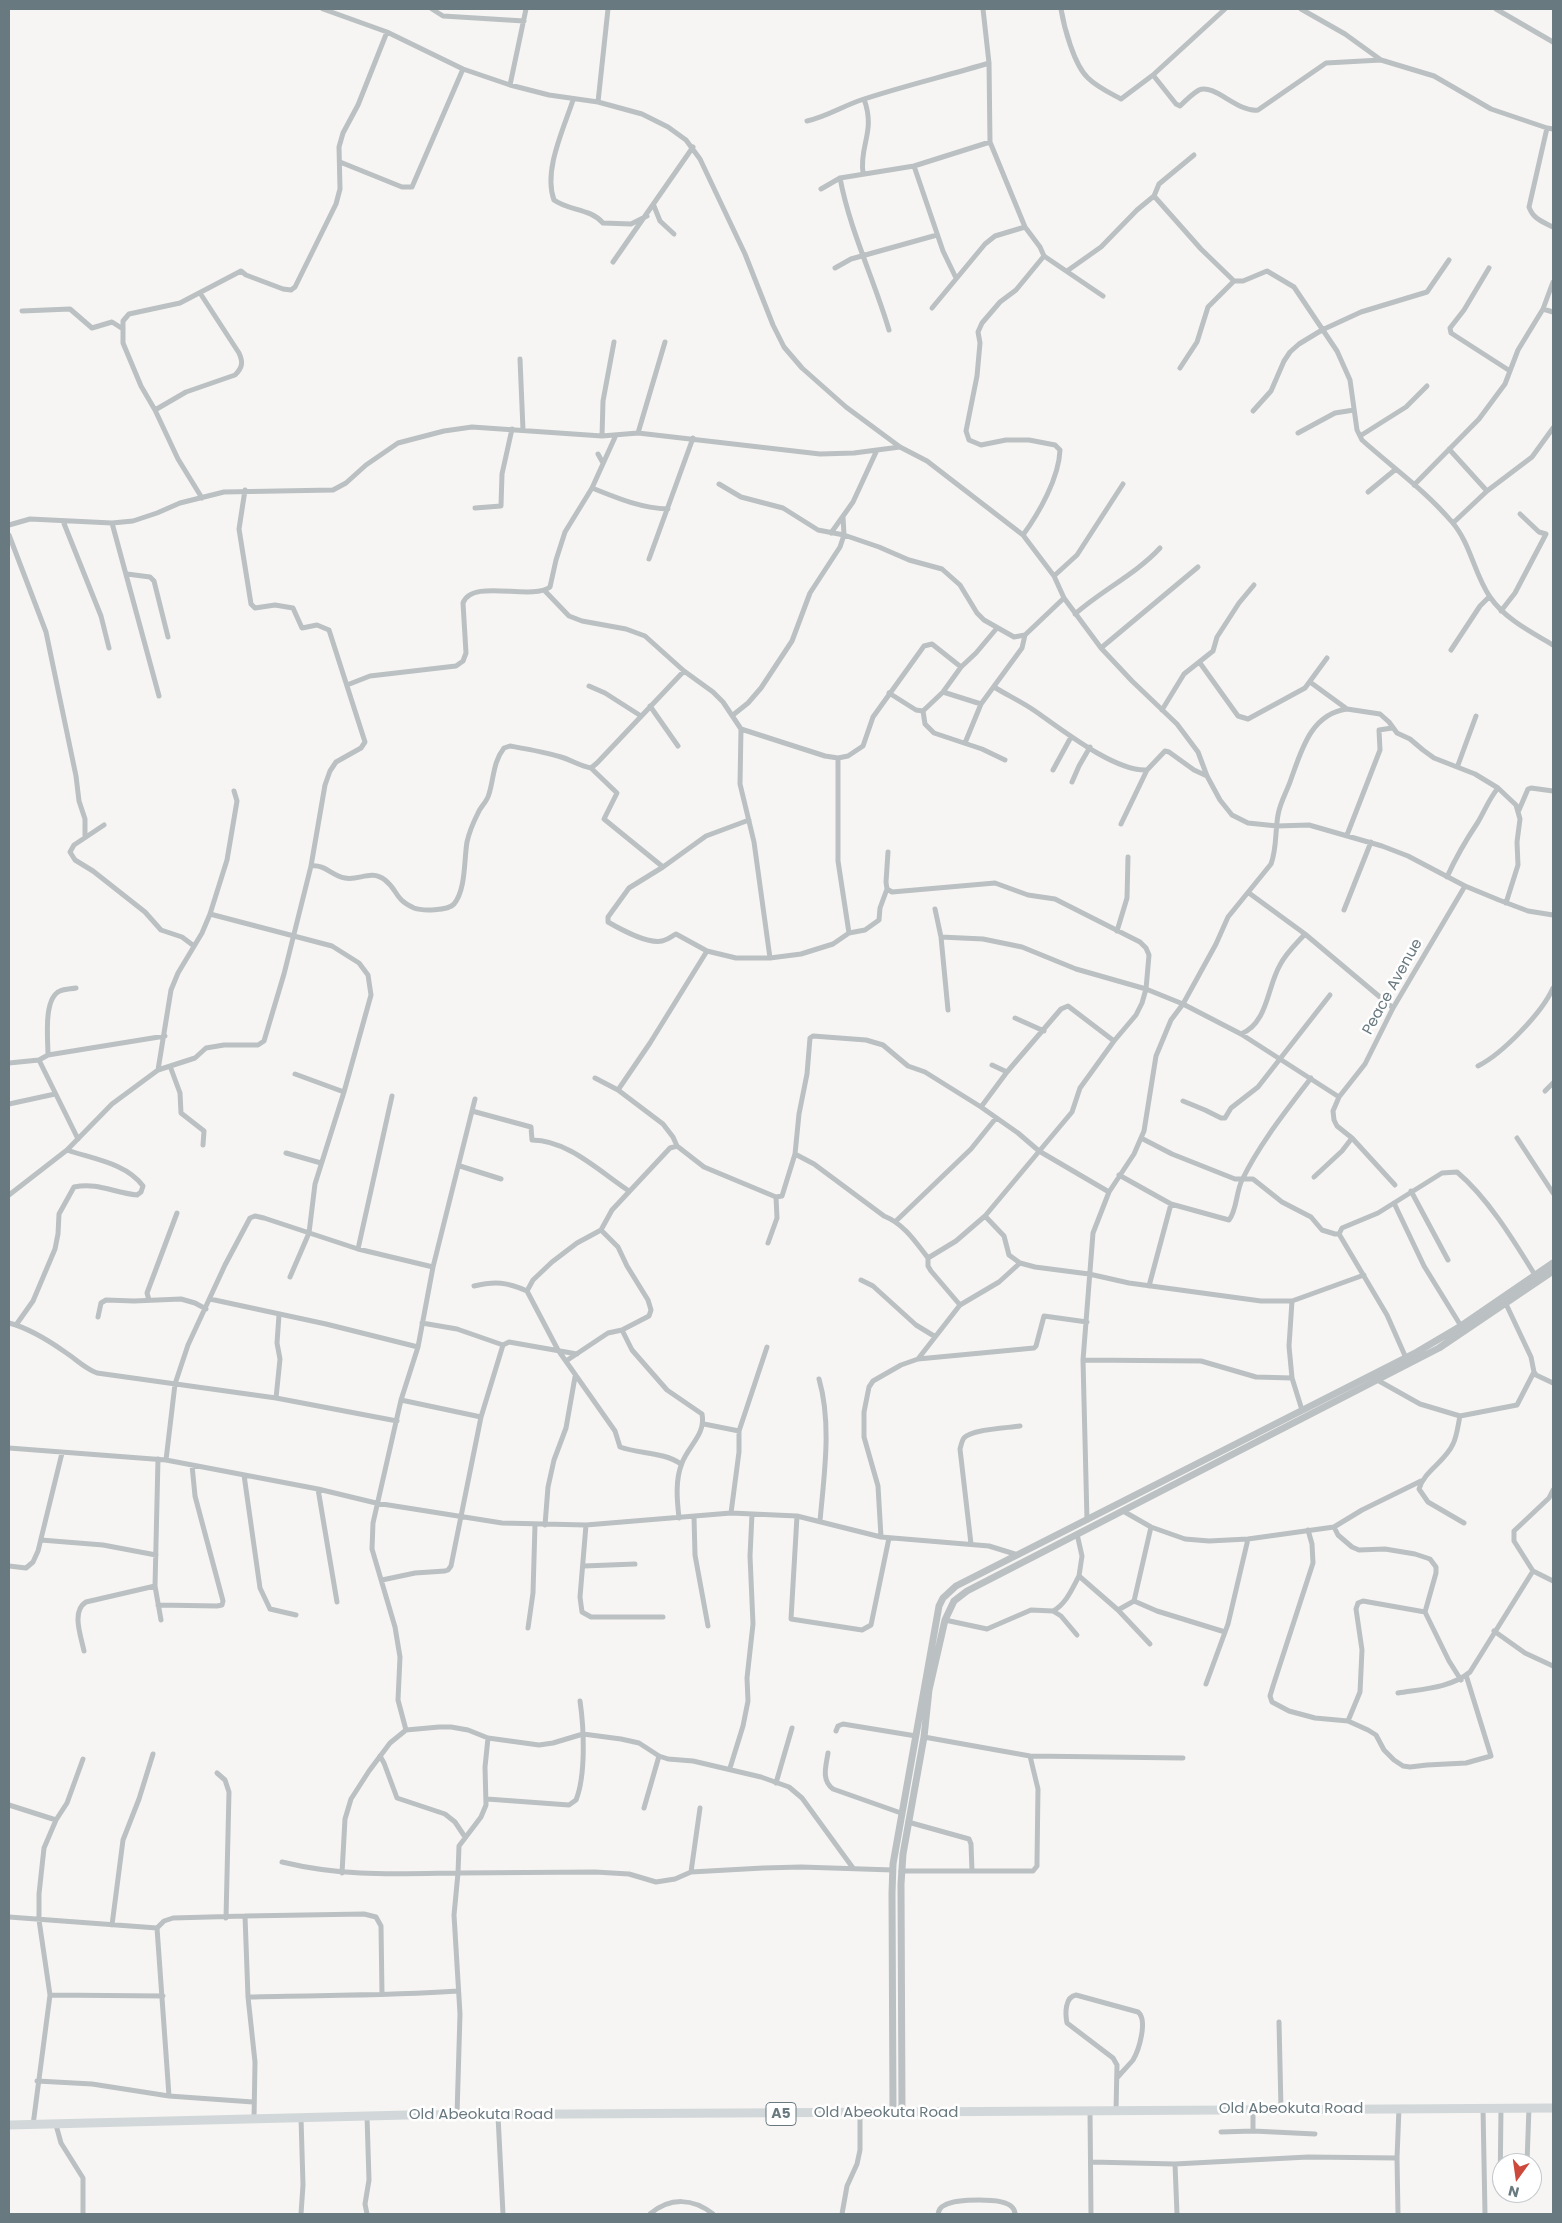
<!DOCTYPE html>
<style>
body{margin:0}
#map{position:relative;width:1562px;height:2223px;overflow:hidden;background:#f6f5f3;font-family:Poppins,sans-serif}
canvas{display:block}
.frame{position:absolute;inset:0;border:10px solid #697980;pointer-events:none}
.north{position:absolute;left:1492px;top:2153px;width:50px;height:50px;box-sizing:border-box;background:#fff;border:1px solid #c3c9cc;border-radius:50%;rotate:194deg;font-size:14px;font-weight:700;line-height:20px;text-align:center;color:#697980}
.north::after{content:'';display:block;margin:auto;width:18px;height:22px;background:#cd493b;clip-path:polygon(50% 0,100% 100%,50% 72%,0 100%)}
</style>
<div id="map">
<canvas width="1562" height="2223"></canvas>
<div class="frame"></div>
<div class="north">N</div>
</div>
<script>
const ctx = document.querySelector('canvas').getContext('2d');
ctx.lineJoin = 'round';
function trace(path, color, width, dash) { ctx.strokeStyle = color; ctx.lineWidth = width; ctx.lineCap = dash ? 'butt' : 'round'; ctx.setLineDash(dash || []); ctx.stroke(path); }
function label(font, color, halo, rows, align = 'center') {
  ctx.font = font + ' Poppins,sans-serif'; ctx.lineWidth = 5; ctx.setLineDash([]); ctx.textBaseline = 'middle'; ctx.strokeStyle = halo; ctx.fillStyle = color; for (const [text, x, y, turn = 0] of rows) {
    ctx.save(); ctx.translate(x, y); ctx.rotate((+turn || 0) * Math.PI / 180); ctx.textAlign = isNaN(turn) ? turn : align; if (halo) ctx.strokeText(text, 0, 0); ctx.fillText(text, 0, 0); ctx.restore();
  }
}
const minor = new Path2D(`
 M 323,9 L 387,32 L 463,69 L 510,85 L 549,95 L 598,102 L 642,114 L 668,127 L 686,140 L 700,159 L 745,254 L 773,325 L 784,347 L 802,368 L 846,407 L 900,447 L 927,461 L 1023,535 L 1054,576 L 1064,598 L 1101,648 L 1132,681 L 1177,724 L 1198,752 L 1207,776 L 1220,800 L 1232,815 L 1248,823 L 1277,826 L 1309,825 L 1382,846 L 1408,856 L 1465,886 L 1499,900 L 1528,911 L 1553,915
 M 432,9 L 443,16 L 524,21
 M 983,9 L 989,63 L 990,142 L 1025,227 L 1040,247 L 1044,256 L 1103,296
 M 1061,9 C 1064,27 1074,65 1088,78 C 1097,87 1110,93 1121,99 L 1153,75 L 1225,9
 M 1301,9 L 1345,34 L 1381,60 L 1434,76 L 1491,109 L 1547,128
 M 1496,9 L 1553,42
 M 1153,75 L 1176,104 L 1180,106 C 1186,100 1192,94 1199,90 C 1214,83 1238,113 1258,110 L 1326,63 L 1381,60
 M 510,85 L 526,9
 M 573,100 C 564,128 543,171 554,200 C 569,211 590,208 603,223 L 631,224 L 647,216
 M 598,102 L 608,9
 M 807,121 C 826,117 843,106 861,100 C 903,86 946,76 989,63
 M 1553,129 L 1547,128 L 1529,207 C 1533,219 1543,222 1553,227
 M 340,162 L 402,187 L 412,187 L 463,69
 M 914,166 L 943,251 L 956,278
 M 863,173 C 859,145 876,132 864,99
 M 840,178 C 850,231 874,279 889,330
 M 821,189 L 840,178 L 914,166 L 990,142
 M 1154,196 L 1201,249 L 1234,281
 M 654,206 L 660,221 L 674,234
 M 613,262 L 693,147
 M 835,268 L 851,259 L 937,235
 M 1489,268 L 1464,310 L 1450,328 L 1451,333 L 1510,371
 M 1067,271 L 1101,247 L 1137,210 L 1154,196 L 1159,184 L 1194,155
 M 932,308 L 985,244 L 995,236 L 1025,227
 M 1543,309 L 1553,312
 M 22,311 L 70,309 L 92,328 L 112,322 L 123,329
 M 520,359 L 523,430
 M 1180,368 L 1197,342 L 1208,307 L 1234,281 L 1243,281 L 1267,271 L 1294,287 L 1337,351 L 1350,380 L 1357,430 L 1362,440 C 1392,467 1426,491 1452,522 C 1471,544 1474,574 1490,597 C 1505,619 1531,632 1553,645
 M 155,410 L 186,392 L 235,375 C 243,367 243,362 239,353 L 200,293
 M 1253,411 L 1271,391 L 1284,361 L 1290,352 L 1299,344 L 1322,330 L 1361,312 L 1427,292 L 1449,260
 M 638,433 L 665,342
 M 1298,433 L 1335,413 L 1354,410
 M 602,436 L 603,401 L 614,342
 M 1360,436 L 1406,407 L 1427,386
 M 1449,449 L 1487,491
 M 598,454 L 603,463
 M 719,484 L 741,497 L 783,508 L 818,530 L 844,535 L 879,547 L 909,560 L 942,569 L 960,585 L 977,613 L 984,620 L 1014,637 L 1025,635 L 1064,598
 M 1414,485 L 1479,419 L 1505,384 L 1518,350 L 1543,309 L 1553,282
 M 592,488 C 617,498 640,508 668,509
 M 1368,492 L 1396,469
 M 202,498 L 178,459 L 155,410 L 141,386 L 123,343 L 123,321 L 129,314 L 180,303 L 241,271 L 246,275 L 283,289 L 291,290 L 295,287 L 336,204 L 340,189 L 339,147 L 343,133 L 358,105 L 387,32
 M 475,508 L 501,506 L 502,474 L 512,429
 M 63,521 L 101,616 L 109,648
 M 112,523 L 159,696
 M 1453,523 L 1487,491 L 1532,457 L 1553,428
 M 9,525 L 30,519 L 112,523 L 133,521 L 157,513 L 180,503 L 224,492 L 333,490 L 346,483 L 366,465 L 398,443 L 444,431 L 472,427 L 602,436 L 638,433 L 820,454 L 854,453 L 900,447
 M 831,533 L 853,502 L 877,450
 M 9,535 L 46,632 L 76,776 L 79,801 L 85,819 L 85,836
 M 1023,535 C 1039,513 1059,478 1060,450 L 1055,445 L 1029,440 L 1006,440 L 981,445 L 969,440 L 966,431 L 977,376 L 980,343 L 978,332 L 982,323 L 1000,302 L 1016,290 L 1044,256
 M 649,559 L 693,438
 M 127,574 L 150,577 L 154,581 L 168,637
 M 1054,576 L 1077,555 L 1123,484
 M 545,591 L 569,616 L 582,621 L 626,629 L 645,636 L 684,671 L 713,692 L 723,702 L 741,729 L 740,784 L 754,842 L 770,958
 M 1501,611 L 1515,593 L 1546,534 L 1539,532 L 1520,514
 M 1075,614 C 1102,590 1136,574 1160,548
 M 1101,648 L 1198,567
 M 1451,650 L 1480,606 L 1489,597
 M 1200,663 L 1238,716 L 1248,719 L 1305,688 L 1327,658
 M 1310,682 L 1347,709 L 1380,714 L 1389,722 L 1397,733 L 1410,739 L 1423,750 L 1434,758 L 1475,774 L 1498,788 L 1516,805 L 1520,819 L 1517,842 L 1518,865 L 1506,903
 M 347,685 L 370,676 L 456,666 L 463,661 L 466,653 L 463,603 C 472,578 531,601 550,587 L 556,560 L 565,532 L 592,488 L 616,435
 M 589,686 L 605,693 L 641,716
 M 994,687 C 1007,695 1022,702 1035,711 C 1061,729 1115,772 1147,770 L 1165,751 L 1169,752 L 1194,770 L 1207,776
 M 943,692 L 981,704
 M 889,693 L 916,710 L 923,711 L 943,692 L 961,667 L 976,653 L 997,628
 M 650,706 L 678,746
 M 1162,710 L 1184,674 L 1213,651 L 1217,637 L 1239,603 L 1254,585
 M 923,711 L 925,724 L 934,733 L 982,749 L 1005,760
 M 733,715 L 748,703 L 761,688 L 792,641 L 810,593 L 840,547 L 844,535 L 843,517
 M 741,729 L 825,756 L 838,758 L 848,756 L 863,746 L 873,717 L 924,646 L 932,644 L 961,667
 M 965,743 L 981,704 L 1022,648 L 1025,635
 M 838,758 L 838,861 L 849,933
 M 1458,765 L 1476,716
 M 591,768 L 617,793 L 604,819 L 663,867
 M 1053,770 L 1071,737
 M 1072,782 L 1079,766 L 1090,747
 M 1519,810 L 1528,789 L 1531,788 L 1553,791
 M 749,820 L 706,836 L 663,867 L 629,888 L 608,917 L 608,922 C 620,929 648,944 662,941 C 667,940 672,936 676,934 L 707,951 L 736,958 L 770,958 L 801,954 L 833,944 L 849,933 L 865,930 L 879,920 L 880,908 L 887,889
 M 1121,824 L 1147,770
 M 104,825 L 74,845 L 70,852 L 75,860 L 93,871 L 145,912 L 161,930 L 182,937 L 194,946
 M 1347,835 L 1380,750 L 1379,730 L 1392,728
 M 888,852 L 886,882 L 887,889 L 892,892 L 995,883 L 1028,895 L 1055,899 L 1140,942 L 1146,948 L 1149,955 L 1146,989 L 1142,1003 L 1136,1015 L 1114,1041 L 1080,1088 L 1072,1112 L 985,1216 L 956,1241 L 928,1258 L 928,1266 L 931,1271 L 960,1305
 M 311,866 C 325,864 332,876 345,878 C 359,881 371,869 385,880 C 398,890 394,899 414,908 C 422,911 448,911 454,904 C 466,890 464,859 467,842 C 469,833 474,821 478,813 C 481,806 487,802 489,794 C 494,778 493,762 504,748 L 510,746 C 527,749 545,752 561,757 C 571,760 580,766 591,768 L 597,763 L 684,671
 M 1447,877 C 1456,857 1466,840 1478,822 C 1485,810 1489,799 1498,788
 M 1249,893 L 1305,934 L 1393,1008
 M 935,909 L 941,937 L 948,1010
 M 1344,910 L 1371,842
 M 210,914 L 332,946 L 359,963 L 368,975 L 371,995 L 344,1092 L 315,1184 L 309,1233 L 290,1277
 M 1117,931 L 1127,898 L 1128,857
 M 941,937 L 983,939 L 1022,947 L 1076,969 L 1146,989 L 1183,1004 L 1241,1034 L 1339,1097
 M 1015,1018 L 1044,1031
 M 1241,1034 C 1268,1023 1267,987 1280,965 C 1286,953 1296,944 1305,934
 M 48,1055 C 48,1040 43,998 60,991 C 64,989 71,989 76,988
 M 39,1060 L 78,1139
 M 9,1063 L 39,1060 L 48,1055 L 165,1036
 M 992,1065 L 1007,1072
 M 170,1066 L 180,1093 L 181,1113 L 204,1131 L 203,1145
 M 1478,1066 C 1502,1054 1542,1013 1553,988
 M 158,1070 L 171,990 L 178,973 L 202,933 L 210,914 L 227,860 L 237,801 L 234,791
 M 295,1074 L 344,1092
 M 595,1078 L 618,1090 L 663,1124 L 673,1137 L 677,1146 L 704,1167 L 776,1197 L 782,1196 L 795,1154 L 799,1114 L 807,1074 L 810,1038 L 813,1036 L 866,1040 L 883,1045 L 908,1066 L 925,1072 L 981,1107 L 1018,1133 L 1039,1151 L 1109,1192
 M 618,1090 L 650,1043 L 707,951
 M 1545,1091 L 1553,1083
 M 1183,1101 L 1205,1110 L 1221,1118 L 1225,1118 L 1231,1108 L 1258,1087 L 1330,995
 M 9,1104 L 55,1094
 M 981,1107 L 1007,1072 L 1061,1009 L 1068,1006 L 1114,1041
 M 472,1111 L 531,1127 L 532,1140 C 568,1140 600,1172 629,1191
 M 1141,1138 L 1172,1154 L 1235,1179 L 1253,1179 L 1282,1202 L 1311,1217 L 1322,1230 L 1335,1234 L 1339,1234
 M 1517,1138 L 1553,1193
 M 286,1153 L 321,1163
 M 795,1154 L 814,1164 L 884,1216 C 904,1224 915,1241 928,1258
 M 460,1166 L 501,1179
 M 1119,1175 L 1171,1204 L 1229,1220 C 1237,1210 1236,1192 1242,1180 C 1260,1143 1286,1111 1311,1078
 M 1314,1177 L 1342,1151 L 1352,1138
 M 1395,1185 L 1352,1138 L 1337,1126 L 1334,1120 L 1333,1111 L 1339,1097 L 1365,1064 L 1393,1008 L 1465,886
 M 1411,1191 L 1448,1260
 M 9,1195 L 67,1150 L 112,1104 L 158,1070 L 195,1058 L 206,1048 L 224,1045 L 258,1045 L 264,1041 L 284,974 L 311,866 L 325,785 L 330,771 L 336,762 L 361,748 L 365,742 L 329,630 L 317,625 L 302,628 L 293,608 L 275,605 L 255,608 L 251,604 L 239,529 L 245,490
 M 1394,1203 L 1424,1266 L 1461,1326
 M 985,1216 L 1004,1236 L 1009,1255 L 1020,1263 L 1035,1267 L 1089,1274 L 1129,1283 L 1261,1301 L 1292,1301 L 1289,1346 L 1292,1378 L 1302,1410
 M 896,1221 L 971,1149 L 996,1118
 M 768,1243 L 777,1218 L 776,1197
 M 358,1249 L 392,1096
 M 861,1280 L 873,1286 L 916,1325 L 934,1336
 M 474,1286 C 495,1281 507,1282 527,1291 L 558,1350 L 615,1431 L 620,1447 C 640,1454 664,1452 681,1464
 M 1149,1286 L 1171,1204
 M 527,1291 L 533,1280 L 552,1262 L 577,1243 L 601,1230 L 612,1210 L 670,1148 L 677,1146
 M 210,1299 L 326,1324 L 418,1347
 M 149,1300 L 147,1293 L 177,1213
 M 1292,1301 L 1364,1275
 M 1506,1304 L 1531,1357 L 1534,1372 L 1536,1375 L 1553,1383
 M 98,1317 L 101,1303 L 106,1300 L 134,1301 L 181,1299 L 195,1303 L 206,1309
 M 9,1323 C 28,1328 48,1340 65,1352 C 76,1359 84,1368 97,1373 L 276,1398 L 397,1421
 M 422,1323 L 457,1329 L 503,1345
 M 16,1325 L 33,1301 L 55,1249 L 58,1234 L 59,1214 L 74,1187 C 98,1182 114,1193 137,1195 L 141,1192 L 143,1186 C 126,1163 93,1159 67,1150
 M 622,1330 L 632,1350 L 667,1390 L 702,1414 C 706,1434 689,1445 682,1463 C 675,1480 677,1500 679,1518
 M 1406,1358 L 1387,1315 L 1339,1234 L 1342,1228 L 1378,1213 L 1442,1173 L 1457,1172 C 1488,1198 1514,1241 1535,1275
 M 918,1359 L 960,1305 L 999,1282 L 1020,1263
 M 1083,1360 L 1201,1361 L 1256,1377 L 1292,1378
 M 566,1361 L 608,1333 L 622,1330 L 649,1316 L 651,1310 L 648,1300 L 627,1266 L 618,1247 L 601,1230
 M 819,1379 C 832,1424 824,1475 820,1521
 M 1379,1381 L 1420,1404 L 1460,1416 L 1517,1405 L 1534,1372
 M 276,1398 L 280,1359 L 277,1343 L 279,1315
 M 401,1400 L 481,1417
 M 1460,1416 C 1458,1425 1457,1436 1453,1444 C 1445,1462 1424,1471 1419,1489 L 1428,1502 L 1464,1523
 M 704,1424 L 739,1431
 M 9,1448 L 166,1460 L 318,1489 L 376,1503 L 502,1523 L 586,1525 L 731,1513 L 797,1516 L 881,1537
 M 158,1459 L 155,1586 L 161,1620
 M 166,1460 L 175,1384 L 188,1345 L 225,1265 L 250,1218 L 255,1216 L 264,1218 L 358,1249 L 433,1267
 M 244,1475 L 260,1588 L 270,1609 L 296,1615
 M 318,1489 L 337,1602
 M 1553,1490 L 1549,1498 L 1514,1531 L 1514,1541 L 1533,1571 L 1553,1581
 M 1123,1511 L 1151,1527 L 1185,1539 L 1209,1541 L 1248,1539 L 1334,1527 L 1362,1510 L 1421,1481
 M 731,1513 L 739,1452 L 739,1431 L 767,1347
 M 797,1516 L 791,1619 L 862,1630 L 871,1625 L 889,1538
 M 694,1517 L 695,1555 L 708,1626
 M 1087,1520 L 1083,1360 L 1093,1233 L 1109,1192 L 1134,1154 L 1144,1131 L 1156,1056 L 1171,1020 L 1183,1004 L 1216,944 L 1228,917 L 1271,864 C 1277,848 1275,831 1278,815 C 1280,803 1286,793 1290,782 C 1301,752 1310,714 1347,709
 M 545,1525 L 548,1487 L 554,1460 L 566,1428 L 575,1377
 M 586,1525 L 580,1597 L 582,1612 L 591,1617 L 663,1617
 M 1334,1527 L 1338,1535 L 1352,1547 L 1359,1550 L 1385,1549 L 1415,1554 L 1430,1559 L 1436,1567 L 1436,1573 L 1425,1612 L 1449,1661 L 1461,1680
 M 1308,1530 L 1312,1544 L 1313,1563 L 1273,1686 L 1270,1696 L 1272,1702 L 1289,1711 L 1315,1718 L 1348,1721 L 1368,1730 L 1376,1735 L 1384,1750 L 1394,1760 L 1403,1766 L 1410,1767 L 1427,1765 L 1466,1763 L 1491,1756 L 1466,1675
 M 1077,1534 L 1082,1556 L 1079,1576 L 1118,1610 L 1134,1601 L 1151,1527
 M 41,1540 L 103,1545 L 156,1555
 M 971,1544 L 960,1449 C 961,1446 962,1440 964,1438 C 972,1429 1008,1428 1020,1426
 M 1018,1555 L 989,1546 L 881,1537 L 878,1486 L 864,1437 L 864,1412 L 869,1387 L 873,1381 L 901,1365 L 918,1359 L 1034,1348 L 1036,1346 L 1044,1316 L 1087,1322
 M 9,1566 L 26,1568 L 33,1562 L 38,1551 L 62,1453
 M 584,1566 L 635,1564
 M 382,1580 L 415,1573 L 445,1571 L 448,1570 L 451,1566 L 481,1417 L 503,1345 L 509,1342 L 577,1354
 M 1134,1601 L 1157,1611 L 1225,1632
 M 158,1605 L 217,1606 L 222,1605 L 223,1601 L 195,1496 L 192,1465
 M 1118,1610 L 1150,1644
 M 1053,1611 C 1066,1604 1072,1589 1079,1576
 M 945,1620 L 987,1629 L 1031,1610 L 1053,1611 L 1061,1616 L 1077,1635
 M 528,1628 L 533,1593 L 535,1525
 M 1494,1631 L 1525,1653 L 1553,1666
 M 84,1651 C 81,1636 71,1611 86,1602 L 155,1586
 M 1206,1684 L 1228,1624 L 1248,1539
 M 1398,1693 C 1422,1689 1451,1688 1470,1672 L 1533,1571
 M 1348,1721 L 1360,1692 L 1362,1650 L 1356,1609 L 1358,1603 L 1363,1601 L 1425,1612
 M 406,1730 L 398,1700 L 400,1657 L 395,1627 L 372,1549 L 373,1523 L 401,1400 L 418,1347 L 433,1267 L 475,1099
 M 836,1731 L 838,1726 L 843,1724 L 916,1736
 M 924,1737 L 1030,1756 L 1183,1758
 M 828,1753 C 826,1766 821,1780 833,1789 L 901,1813
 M 380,1756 L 384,1763 L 397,1798 L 445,1814 L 455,1822 L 465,1837
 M 730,1768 L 743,1726 L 748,1701 L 747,1678 L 753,1624 L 750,1556 L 752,1514
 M 217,1773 L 225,1780 L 229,1792 L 226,1918
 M 776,1783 L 792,1728
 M 487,1799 L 569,1805 L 576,1800 C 586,1775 584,1728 580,1701
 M 9,1805 L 56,1820
 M 644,1808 L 659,1756
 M 908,1822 L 969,1839 L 971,1844 L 972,1871
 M 282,1862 C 344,1877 395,1874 458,1873 L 459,1846 L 481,1817 L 486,1805 L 485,1767 L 488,1738
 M 901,1871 L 1033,1871 L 1037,1866 L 1037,1861 L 1038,1789 L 1030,1756
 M 691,1872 L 700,1808
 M 342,1873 L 345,1819 L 351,1799 L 369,1771 L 390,1743 L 406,1730 L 439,1727 L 451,1727 L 468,1730 L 488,1738 L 539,1745 L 553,1743 L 583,1734 L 621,1739 L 639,1743 L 659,1756 L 668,1759 L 693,1761 L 761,1777 L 789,1787 L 802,1798 L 853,1868
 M 9,1917 L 157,1928 L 164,1921 L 173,1918 L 245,1916
 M 112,1925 L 123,1840 L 139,1799 L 153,1754
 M 157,1928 L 169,2096
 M 50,1995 L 163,1996
 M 248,1997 C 318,1995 388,1996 458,1991
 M 1279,2022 L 1281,2109
 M 37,2081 L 92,2084 L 169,2096 L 253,2102
 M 1483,2108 L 1485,2214
 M 1253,2110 L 1253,2131
 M 1090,2111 L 1091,2214
 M 1116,2111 L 1117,2065 L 1113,2058 L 1067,2023 C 1065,2013 1065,1997 1076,1995 L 1138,2012 C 1148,2020 1139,2050 1133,2060 C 1128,2066 1122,2072 1117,2078
 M 457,2115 L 460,2014 L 454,1915 L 458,1873 L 595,1872 L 629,1874 L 656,1882 L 675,1879 L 691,1872 L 763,1868 L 801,1867 L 893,1870
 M 498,2116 L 503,2214
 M 254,2119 L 255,2062 L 248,1997 L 245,1916 L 364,1914 L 376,1917 L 381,1926 L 382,1994
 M 33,2125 L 50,1995 L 39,1920 L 39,1894 L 44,1848 L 56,1820 L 67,1803 L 83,1759
 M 56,2125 L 61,2143 L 83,2178 L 83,2214
 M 1221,2132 L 1253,2131 L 1315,2134
 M 1397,2158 L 1399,2108
 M 1091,2162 L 1175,2164 L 1308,2157 L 1397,2158 L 1398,2214
 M 1527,2163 L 1529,2107
 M 1175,2164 L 1177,2214
 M 1500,2192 L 1501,2108
 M 301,2214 L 303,2185 L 301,2118
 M 367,2214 L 365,2204 L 369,2180 L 367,2116
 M 650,2214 C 670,2197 693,2198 713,2214
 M 842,2214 L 847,2186 L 857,2164 L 860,2150 L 860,2113
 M 938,2214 C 939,2210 940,2207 945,2205 C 956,2199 1003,2197 1012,2207 C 1014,2209 1015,2212 1015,2214`);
const tertiary = new Path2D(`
 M 893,2113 L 892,1893 L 893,1864 L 939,1606 L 943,1598 L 956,1586 L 1417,1352 L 1461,1326 L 1553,1263
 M 902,2113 L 901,1884 L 903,1854 L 924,1737 L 929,1690 L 945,1620 L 954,1601 L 967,1591 L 1439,1348 L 1553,1271`);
const trunk = new Path2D(`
 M 9,2125 L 407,2115 L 1553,2108`);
const shields = [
 [781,2114,30]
];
const shieldNames = [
 ["A5",781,2114]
];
const streetNames = [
 ["Peace Avenue",1393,987,-61],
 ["Old Abeokuta Road",1291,2109],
 ["Old Abeokuta Road",886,2113],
 ["Old Abeokuta Road",481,2115]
];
trace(minor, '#bbc0c2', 5);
trace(tertiary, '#bbc0c2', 7);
trace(trunk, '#d2d8d9', 9);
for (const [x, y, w] of shields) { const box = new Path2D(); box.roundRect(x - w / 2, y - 11.5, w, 23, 4); ctx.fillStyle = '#fff'; ctx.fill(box); trace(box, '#697980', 1); }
label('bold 14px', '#697980', null, shieldNames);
label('15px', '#697980', '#fff', streetNames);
</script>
